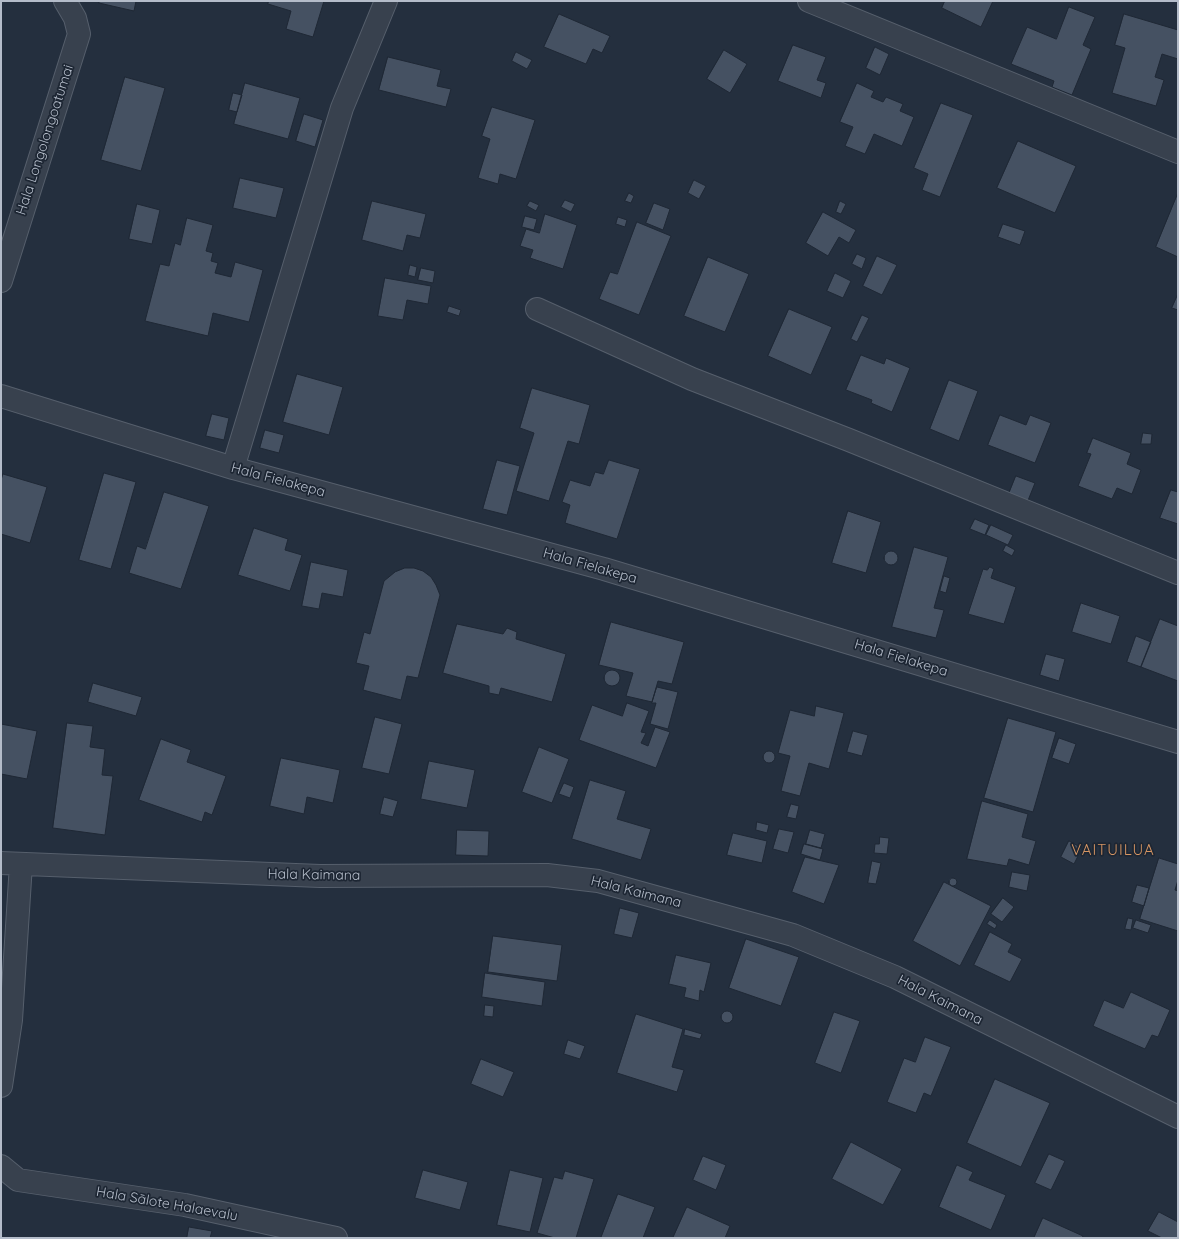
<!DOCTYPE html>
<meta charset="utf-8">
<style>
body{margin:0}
#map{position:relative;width:1179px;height:1239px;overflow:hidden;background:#242f3e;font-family:Quicksand,sans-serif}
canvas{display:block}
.frame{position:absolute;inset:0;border:2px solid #b4bcc9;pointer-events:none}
</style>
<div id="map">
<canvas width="1179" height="1239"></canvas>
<div class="frame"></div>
</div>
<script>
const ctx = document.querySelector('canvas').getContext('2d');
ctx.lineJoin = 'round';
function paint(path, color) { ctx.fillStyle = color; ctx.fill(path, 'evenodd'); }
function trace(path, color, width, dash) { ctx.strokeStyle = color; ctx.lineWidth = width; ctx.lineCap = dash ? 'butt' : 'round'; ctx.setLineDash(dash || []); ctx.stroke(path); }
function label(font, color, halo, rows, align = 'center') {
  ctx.font = font + ' Quicksand,sans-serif'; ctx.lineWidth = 3.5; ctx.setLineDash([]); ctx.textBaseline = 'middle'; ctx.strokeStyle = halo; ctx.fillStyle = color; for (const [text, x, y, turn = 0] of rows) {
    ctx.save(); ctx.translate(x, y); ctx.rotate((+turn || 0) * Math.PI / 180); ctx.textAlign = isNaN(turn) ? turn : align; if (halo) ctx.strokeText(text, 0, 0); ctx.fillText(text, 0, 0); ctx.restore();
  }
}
const building = new Path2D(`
 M 100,1 L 136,1 L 134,11 L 99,3 Z
 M 269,1 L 324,1 L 313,37 L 286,29 L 291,11 L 268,4 Z
 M 945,1 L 993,1 L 981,27 L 942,8 Z
 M 1069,7 L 1095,17 L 1083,45 L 1091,49 L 1072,95 L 1052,87 L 1054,81 L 1011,64 L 1027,27 L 1056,39 Z
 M 559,14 L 610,36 L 602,53 L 593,49 L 586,64 L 544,47 Z
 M 1124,14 L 1178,30 L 1178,59 L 1162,54 L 1155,77 L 1164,80 L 1156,106 L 1112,93 L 1125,48 L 1115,45 Z
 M 793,45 L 826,57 L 817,80 L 826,83 L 821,98 L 778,81 Z
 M 875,47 L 889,54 L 880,75 L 866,68 Z
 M 724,50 L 747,64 L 730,93 L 707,79 Z
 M 516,52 L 532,60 L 527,69 L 512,61 Z
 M 388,57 L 441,70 L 437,86 L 451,89 L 446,107 L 379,90 Z
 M 125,77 L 165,88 L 141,171 L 101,160 Z
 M 245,83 L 300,98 L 288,139 L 234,124 Z
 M 857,83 L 874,91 L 871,97 L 883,102 L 886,97 L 903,104 L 900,111 L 914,117 L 902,146 L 874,134 L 865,154 L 845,146 L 853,127 L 840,122 Z
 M 233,93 L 242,95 L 237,112 L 229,110 Z
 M 941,103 L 973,115 L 940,197 L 922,190 L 928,174 L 914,168 Z
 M 492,107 L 535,120 L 516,179 L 500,174 L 498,184 L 478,178 L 490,139 L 482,136 Z
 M 304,114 L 323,120 L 315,147 L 296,141 Z
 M 1018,141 L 1076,166 L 1055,213 L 997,188 Z
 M 240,178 L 284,188 L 276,218 L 233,208 Z
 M 694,180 L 706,186 L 699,199 L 688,193 Z
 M 629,193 L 634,196 L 631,203 L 625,201 Z
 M 1178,193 L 1178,257 L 1156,247 Z
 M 565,200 L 575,204 L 571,212 L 561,207 Z
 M 372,201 L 426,214 L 420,238 L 407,235 L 403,251 L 362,240 Z
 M 530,201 L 539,205 L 536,211 L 527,206 Z
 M 840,201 L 846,204 L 841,214 L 836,212 Z
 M 654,203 L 670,209 L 663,230 L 646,223 Z
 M 137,204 L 160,210 L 152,244 L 129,239 Z
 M 823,212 L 856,230 L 849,243 L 839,237 L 828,256 L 806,243 Z
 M 545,214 L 577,225 L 563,269 L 530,258 L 533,250 L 520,246 L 526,229 L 539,233 Z
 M 525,216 L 537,219 L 534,230 L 522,227 Z
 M 618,217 L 627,220 L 625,227 L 616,224 Z
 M 187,218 L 213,225 L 206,251 L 213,253 L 211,261 L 218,263 L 215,273 L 231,277 L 235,262 L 263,270 L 249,322 L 213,313 L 208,336 L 145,321 L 160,264 L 169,266 L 175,243 L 180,245 Z
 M 637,222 L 671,236 L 639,315 L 599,299 L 610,272 L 617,274 Z
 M 1003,224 L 1025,231 L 1020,245 L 998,237 Z
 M 857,254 L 866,258 L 862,269 L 852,264 Z
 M 877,256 L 897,265 L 882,295 L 863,286 Z
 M 708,257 L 749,274 L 725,332 L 684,316 Z
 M 410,265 L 417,267 L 415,277 L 408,275 Z
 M 421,268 L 435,271 L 433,283 L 418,280 Z
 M 835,273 L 851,281 L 843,298 L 827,291 Z
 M 385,278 L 431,286 L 428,304 L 407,300 L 403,320 L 378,316 Z
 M 1178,294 L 1178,310 L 1172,308 Z
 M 449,306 L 461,310 L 459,316 L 447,312 Z
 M 789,309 L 832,327 L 811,375 L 768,356 Z
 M 862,315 L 869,318 L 857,342 L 851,339 Z
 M 861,355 L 884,364 L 886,358 L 910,368 L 892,412 L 871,403 L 872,400 L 846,390 Z
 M 297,374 L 343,387 L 329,435 L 283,422 Z
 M 949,380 L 978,391 L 959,441 L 930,429 Z
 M 532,388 L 590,405 L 579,444 L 568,441 L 549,501 L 516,491 L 534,433 L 520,428 Z
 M 212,414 L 229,418 L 224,440 L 206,436 Z
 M 1000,415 L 1026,425 L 1030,415 L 1051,423 L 1035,463 L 988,445 Z
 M 265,430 L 284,435 L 279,453 L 260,448 Z
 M 1143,433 L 1152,434 L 1151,444 L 1141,444 Z
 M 1093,438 L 1131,453 L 1127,464 L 1141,470 L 1132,494 L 1117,488 L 1112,499 L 1078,486 L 1091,454 L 1087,453 Z
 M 497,460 L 520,466 L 507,515 L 483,509 Z
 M 609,460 L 640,469 L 617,539 L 565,523 L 570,505 L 562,502 L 570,480 L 590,486 L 595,472 L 603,474 Z
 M 104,473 L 136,482 L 111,569 L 79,560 Z
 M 3,474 L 47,487 L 30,543 L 1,534 L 1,481 Z
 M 1016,476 L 1035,483 L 1027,503 L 1008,496 Z
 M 1171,490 L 1178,492 L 1178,524 L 1160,518 Z
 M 164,492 L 209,506 L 181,589 L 129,573 L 137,546 L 145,549 Z
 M 848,511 L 881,522 L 866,573 L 832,563 Z
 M 975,519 L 989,525 L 985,535 L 970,529 Z
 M 991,525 L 1013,535 L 1008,545 L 986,535 Z
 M 254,528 L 288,539 L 285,550 L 302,555 L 290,591 L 238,575 Z
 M 1006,545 L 1015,550 L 1012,556 L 1003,551 Z
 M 914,547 L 948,557 L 934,608 L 944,610 L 936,638 L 892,627 Z
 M884 558a7 7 0 1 1 14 0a7 7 0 1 1-14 0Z
 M 311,562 L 348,570 L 343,597 L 322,593 L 319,609 L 302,606 Z
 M 990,567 L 994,569 L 991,578 L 1016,587 L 1004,624 L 968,614 L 983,569 L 987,570 Z
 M 405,568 L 414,568 L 423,571 L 431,577 L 436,585 L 440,595 L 418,678 L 407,676 L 401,700 L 363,690 L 369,666 L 356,663 L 364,632 L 370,634 L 384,581 L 395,572 Z
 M 944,576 L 950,578 L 946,593 L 940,591 Z
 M 1081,603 L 1120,616 L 1111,644 L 1072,632 Z
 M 1160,619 L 1178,626 L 1178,681 L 1141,667 Z
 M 611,622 L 684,642 L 672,684 L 658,681 L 652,702 L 626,696 L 633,673 L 599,665 Z
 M 457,624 L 503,634 L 507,628 L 517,632 L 516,639 L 566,654 L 552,702 L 501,688 L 499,695 L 489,693 L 489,686 L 443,673 Z
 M 1136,636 L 1151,642 L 1141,667 L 1127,662 Z
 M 1046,654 L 1065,659 L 1059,681 L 1040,675 Z
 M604 678a8 8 0 1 1 16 0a8 8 0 1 1-16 0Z
 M 93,683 L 142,697 L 136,716 L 88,702 Z
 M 657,687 L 678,692 L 668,729 L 650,724 L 656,703 L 652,703 Z
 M 627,703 L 649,711 L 641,732 L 646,733 L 641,743 L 648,746 L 655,727 L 670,732 L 656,768 L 579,740 L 592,705 L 622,716 Z
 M 816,706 L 844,713 L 829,769 L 809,763 L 800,796 L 781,791 L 790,756 L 778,753 L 790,710 L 814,716 Z
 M 375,717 L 402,724 L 389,774 L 362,768 Z
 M 1008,718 L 1056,732 L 1033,812 L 984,798 Z
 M 67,723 L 93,726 L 90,747 L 105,749 L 102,775 L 113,776 L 105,835 L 53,828 Z
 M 1,724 L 37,731 L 27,779 L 1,774 Z
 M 853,731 L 868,735 L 862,756 L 847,752 Z
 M 1059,738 L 1076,744 L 1069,764 L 1052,758 Z
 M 161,739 L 191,750 L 187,762 L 226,776 L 212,815 L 205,812 L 202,822 L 139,800 Z
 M 539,747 L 569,759 L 552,803 L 522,792 Z
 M763 757a6 6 0 1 1 12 0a6 6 0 1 1-12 0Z
 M 281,758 L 340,770 L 333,803 L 307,797 L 304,814 L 270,806 Z
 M 429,761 L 475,770 L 467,808 L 421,799 Z
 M 590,780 L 626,791 L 617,819 L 651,829 L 641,860 L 572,839 Z
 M 564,783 L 574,787 L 570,798 L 559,794 Z
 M 384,797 L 398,801 L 393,817 L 380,814 Z
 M 982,801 L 1028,814 L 1022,837 L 1036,841 L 1029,865 L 1009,859 L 1007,866 L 967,859 Z
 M 791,804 L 799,806 L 796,819 L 787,817 Z
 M 757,822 L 769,825 L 767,833 L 756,830 Z
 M 779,829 L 794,832 L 788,853 L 773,849 Z
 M 457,830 L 489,831 L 488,856 L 456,855 Z
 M 810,830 L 825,834 L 821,848 L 806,844 Z
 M 733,833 L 767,841 L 762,863 L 727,855 Z
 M 880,837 L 889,838 L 887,854 L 874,853 L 875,844 L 879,844 Z
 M 1069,841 L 1082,848 L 1074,864 L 1061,857 Z
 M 804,844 L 823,849 L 820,860 L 801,854 Z
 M 805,857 L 839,865 L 824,904 L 792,892 Z
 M 1159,858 L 1178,864 L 1178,880 L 1175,890 L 1178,891 L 1178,931 L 1140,919 Z
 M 872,861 L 881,863 L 876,884 L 868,883 Z
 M 1012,872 L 1030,875 L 1027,891 L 1009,887 Z
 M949 882a4 4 0 1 1 8 0a4 4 0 1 1-8 0Z
 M 944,882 L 991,906 L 960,966 L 913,941 Z
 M 1137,885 L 1149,888 L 1144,906 L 1132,902 Z
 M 1003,898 L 1014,907 L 1002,922 L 991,914 Z
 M 620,908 L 639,913 L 632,938 L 614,934 Z
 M 1128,918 L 1133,919 L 1131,930 L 1125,929 Z
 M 990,920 L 997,925 L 995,929 L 987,924 Z
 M 1136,920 L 1151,925 L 1148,933 L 1133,928 Z
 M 990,932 L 1012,944 L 1008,952 L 1022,959 L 1010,982 L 974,965 Z
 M 493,936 L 562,945 L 557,981 L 488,972 Z
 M 746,939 L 799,957 L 781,1006 L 729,988 Z
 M 676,955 L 711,963 L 704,992 L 700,990 L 699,1001 L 684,997 L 686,988 L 669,984 Z
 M 485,973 L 545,982 L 542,1006 L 482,997 Z
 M 1131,992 L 1170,1010 L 1158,1037 L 1152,1035 L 1145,1049 L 1093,1026 L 1104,1000 L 1123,1008 Z
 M 485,1005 L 494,1006 L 493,1017 L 484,1016 Z
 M721 1017a6 6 0 1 1 12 0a6 6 0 1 1-12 0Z
 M 834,1012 L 860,1021 L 841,1073 L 815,1063 Z
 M 636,1014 L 683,1029 L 672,1067 L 684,1070 L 677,1092 L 617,1073 Z
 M 685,1029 L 702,1034 L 700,1039 L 684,1035 Z
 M 925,1037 L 951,1047 L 931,1096 L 924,1093 L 916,1113 L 887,1102 L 904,1058 L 915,1062 Z
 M 568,1040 L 585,1046 L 580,1059 L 564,1054 Z
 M 481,1059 L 514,1072 L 503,1097 L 471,1084 Z
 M 995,1079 L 1050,1103 L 1021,1167 L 967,1143 Z
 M 851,1142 L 902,1169 L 883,1205 L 832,1179 Z
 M 1049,1154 L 1065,1161 L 1051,1190 L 1035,1183 Z
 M 703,1156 L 726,1165 L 716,1190 L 693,1180 Z
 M 957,1165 L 973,1172 L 969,1180 L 1006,1195 L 991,1230 L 939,1207 Z
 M 423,1170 L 468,1182 L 460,1210 L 415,1198 Z
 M 510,1170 L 543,1178 L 530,1232 L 497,1225 Z
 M 565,1171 L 594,1179 L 576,1238 L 555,1238 L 537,1233 L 554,1177 L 562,1179 Z
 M 618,1194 L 655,1207 L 643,1238 L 601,1238 Z
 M 687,1207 L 730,1226 L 725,1238 L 673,1238 Z
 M 1159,1212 L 1178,1222 L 1178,1238 L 1162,1238 L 1148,1231 Z
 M 1043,1218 L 1083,1236 L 1082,1238 L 1034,1238 Z
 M 189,1227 L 212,1231 L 210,1238 L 187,1238 Z`);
const minor = new Path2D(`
 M 809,1 L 1178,152
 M 1,281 L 79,34 L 75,18 L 65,1
 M 537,309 L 692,379 L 849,440 L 1178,573
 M 1,396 L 233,468 L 604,569 L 1178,742
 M 233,468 L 342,108 L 386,1
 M 1,863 L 320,876 L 547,875 L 598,881 L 793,935 L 895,977 L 1178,1117
 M 1,1086 L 11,1020 L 21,864
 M 1,1166 L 18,1180 L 185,1205 L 336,1238`);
const streetNames = [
 ["Hala Longolongoatumai",45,140,-72],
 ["Hala Fielakepa",278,480,15],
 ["Hala Fielakepa",590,566,16],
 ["Hala Fielakepa",901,658,17],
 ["Hala Kaimana",314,875,1],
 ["Hala Kaimana",636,892,14],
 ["Hala Kaimana",940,1000,27],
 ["Hala Sālote Halaevalu",167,1204,10]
];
const neighbourhoodNames = [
 ["VAITUILUA",1113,850]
];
paint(building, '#455162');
trace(building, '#1f2835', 1);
trace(minor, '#565f6c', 24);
trace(minor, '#38414e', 22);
label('14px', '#b4bcc9', '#1d2633', streetNames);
ctx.letterSpacing = '1px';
label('15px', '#d59563', '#1d2633', neighbourhoodNames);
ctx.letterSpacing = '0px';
</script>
